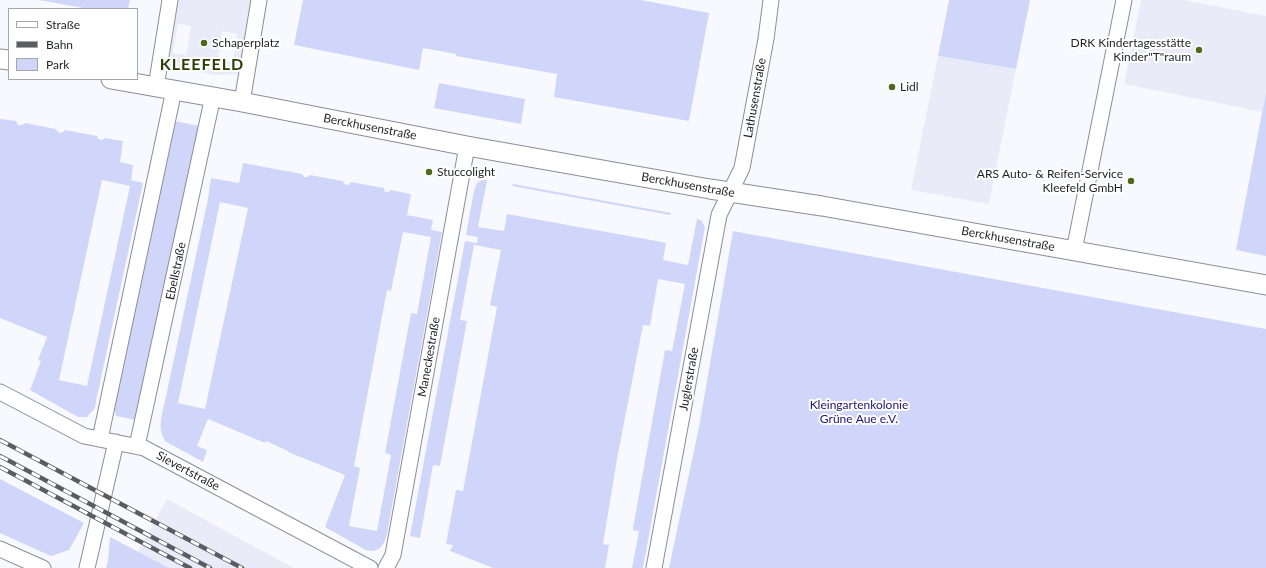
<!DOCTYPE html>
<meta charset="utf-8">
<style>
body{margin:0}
#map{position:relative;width:1266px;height:568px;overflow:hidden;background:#f8f9fe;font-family:Lato,sans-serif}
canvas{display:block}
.legend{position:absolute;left:8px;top:8px;width:130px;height:72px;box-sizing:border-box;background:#fff;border:1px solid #a5a6a8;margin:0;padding:5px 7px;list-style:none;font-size:12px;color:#1f2025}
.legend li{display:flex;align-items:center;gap:8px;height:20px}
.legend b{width:20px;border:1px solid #a5a6a8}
</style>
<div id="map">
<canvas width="1266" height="568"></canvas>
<ul class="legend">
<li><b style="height:5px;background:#fff"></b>Straße</li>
<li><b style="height:5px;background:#5b5c61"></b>Bahn</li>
<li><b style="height:11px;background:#d0d6f9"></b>Park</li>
</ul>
</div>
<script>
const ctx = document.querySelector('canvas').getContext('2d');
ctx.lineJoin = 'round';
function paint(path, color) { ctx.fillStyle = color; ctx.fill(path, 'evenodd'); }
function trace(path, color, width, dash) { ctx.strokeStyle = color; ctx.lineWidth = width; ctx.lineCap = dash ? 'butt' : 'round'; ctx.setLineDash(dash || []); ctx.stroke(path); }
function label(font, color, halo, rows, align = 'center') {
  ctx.font = font + ' Lato,sans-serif'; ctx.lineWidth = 4; ctx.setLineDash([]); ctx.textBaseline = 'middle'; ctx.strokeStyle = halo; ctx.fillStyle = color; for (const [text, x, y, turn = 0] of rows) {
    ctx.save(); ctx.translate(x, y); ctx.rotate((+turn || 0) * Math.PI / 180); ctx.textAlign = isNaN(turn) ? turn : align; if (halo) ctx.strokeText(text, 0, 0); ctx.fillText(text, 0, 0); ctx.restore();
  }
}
const built = new Path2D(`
 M 170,0 L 259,0 L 246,74 L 216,75 L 160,64 ZM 178,24 L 191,26 L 186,55 L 173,53 ZM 222,31 L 237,34 L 233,62 L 218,60 Z
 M 1141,0 L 1185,0 L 1266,16 L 1266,92 L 1262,112 L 1124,84 Z
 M 938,56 L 1016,69 L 989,204 L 911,190 Z
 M 167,499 L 294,568 L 169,568 L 138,552 Z`);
const green = new Path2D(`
 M 39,0 L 130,0 L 128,9 L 89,9 Z
 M 303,0 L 641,0 L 709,13 L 689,121 L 554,97 L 557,74 L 456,56 L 456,54 L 423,48 L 419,70 L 294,45 Z
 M 949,0 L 1030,0 L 1016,69 L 938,56 Z
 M 439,83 L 525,99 L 521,124 L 434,108 Z
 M 1266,92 L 1266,256 L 1236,250 Z
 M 0,119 L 16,121 L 18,125 L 22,125 L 25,123 L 56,129 L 58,132 L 62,133 L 65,130 L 97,136 L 98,139 L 102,140 L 105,138 L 123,141 L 120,162 L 133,165 L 131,180 L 143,183 L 96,401 L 95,408 L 87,417 L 78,417 L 30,390 L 41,361 L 38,360 L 47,337 L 0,318 ZM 102,180 L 130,186 L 87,386 L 59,380 Z
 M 174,121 L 200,126 L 136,420 L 116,416 L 114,408 Z
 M 243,163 L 302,174 L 304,177 L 307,177 L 310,175 L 343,181 L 344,184 L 348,185 L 351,182 L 384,188 L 385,192 L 388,192 L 391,190 L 411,194 L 407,215 L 433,220 L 431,230 L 442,232 L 387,534 C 384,545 379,554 366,550 L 325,527 L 345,475 L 288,452 L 288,451 L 266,441 L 265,443 L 208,419 L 197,446 L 207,450 L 203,462 L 165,441 C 157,428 162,415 165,401 L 208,199 L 211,178 L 239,183 ZM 220,202 L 248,208 L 205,409 L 178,403 ZM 403,232 L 431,237 L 417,314 L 411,313 L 385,453 L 391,455 L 377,531 L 349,526 L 360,468 L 354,466 L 387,290 L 391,291 Z
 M 482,180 L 487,180 L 478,227 L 504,231 L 507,214 L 662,242 L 666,243 L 663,260 L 688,265 L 697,219 L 701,220 L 705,227 L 643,568 L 632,568 L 639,531 L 633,530 L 633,528 L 665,350 L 672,351 L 685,284 L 658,279 L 650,326 L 643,325 L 617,459 L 603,544 L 609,545 L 605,568 L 493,568 L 450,551 L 453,545 L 446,544 L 456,490 L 463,491 L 497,307 L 490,305 L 501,250 L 474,245 L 460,320 L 467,321 L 440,466 L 433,465 L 420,538 L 410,536 L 465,241 L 477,243 L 478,237 L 466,235 L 474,191 L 477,183 Z
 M 513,184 L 671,213 L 670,215 L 512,186 Z
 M 733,231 L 1266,329 L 1266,568 L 669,568 L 699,427 Z
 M 0,479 L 84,523 L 69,550 L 51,556 L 0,533 Z
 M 110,537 L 169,568 L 106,568 L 108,561 Z`);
const minor = new Path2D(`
 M 156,87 L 170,0
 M 242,102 L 259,0
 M 1074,251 L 1124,0
 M 0,392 L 84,436 L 144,448 L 370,568
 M 100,439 L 174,90
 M 137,446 L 213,96
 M 0,549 L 43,568
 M 87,568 L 116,442
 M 386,568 L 393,555 L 467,146
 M 654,568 L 719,215 L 742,168 L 766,39 L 771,0`);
const tertiary = new Path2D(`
 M 0,59 L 9,60
 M 111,79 L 242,102 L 467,146 L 710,189 L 822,206 L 1266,285`);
const rail = new Path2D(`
 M 0,440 L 242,568
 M 0,456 L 210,568
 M 0,467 L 190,568`);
const markers = [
 [204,43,4,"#4f691c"],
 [1199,50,4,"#4f691c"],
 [892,87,4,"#4f691c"],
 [429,172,4,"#4f691c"],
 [1131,181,4,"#4f691c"]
];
const poiNames = [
 ["Schaperplatz",212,43],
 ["DRK Kindertagesstätte",1191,43,"right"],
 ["Kinder\"T\"raum",1191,57,"right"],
 ["Lidl",900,87],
 ["Stuccolight",437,172],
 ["ARS Auto- & Reifen-Service",1123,174,"right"],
 ["Kleefeld GmbH",1123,188,"right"]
];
const streetNames = [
 ["Lathusenstraße",755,98,-80],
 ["Berckhusenstraße",370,127,11],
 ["Berckhusenstraße",688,185,10],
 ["Berckhusenstraße",1008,239,10],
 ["Ebellstraße",176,271,-78],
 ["Maneckestraße",429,357,-80],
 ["Juglerstraße",689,379,-80],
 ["Sievertstraße",188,471,28]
];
const parkNames = [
 ["Kleingartenkolonie",859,405],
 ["Grüne Aue e.V.",859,419]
];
const districtNames = [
 ["KLEEFELD",202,65]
];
paint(built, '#e9ecf8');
paint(green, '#d0d6f9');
trace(minor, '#8b8d99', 17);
trace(tertiary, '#8b8d99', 21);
trace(minor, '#fff', 15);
trace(tertiary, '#fff', 19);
trace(rail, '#5b5c61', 4.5);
trace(rail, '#fff', 3, [9]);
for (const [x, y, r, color] of markers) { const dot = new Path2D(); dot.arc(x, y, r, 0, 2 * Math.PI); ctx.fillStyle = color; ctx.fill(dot); trace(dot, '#fff', 1.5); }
label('12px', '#1f2025', '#fff', poiNames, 'left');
label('12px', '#1f2025', '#fff', streetNames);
label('12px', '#1f1374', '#fff', parkNames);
ctx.letterSpacing = '1px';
label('bold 16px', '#2d3f08', '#fff', districtNames);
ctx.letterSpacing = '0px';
</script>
